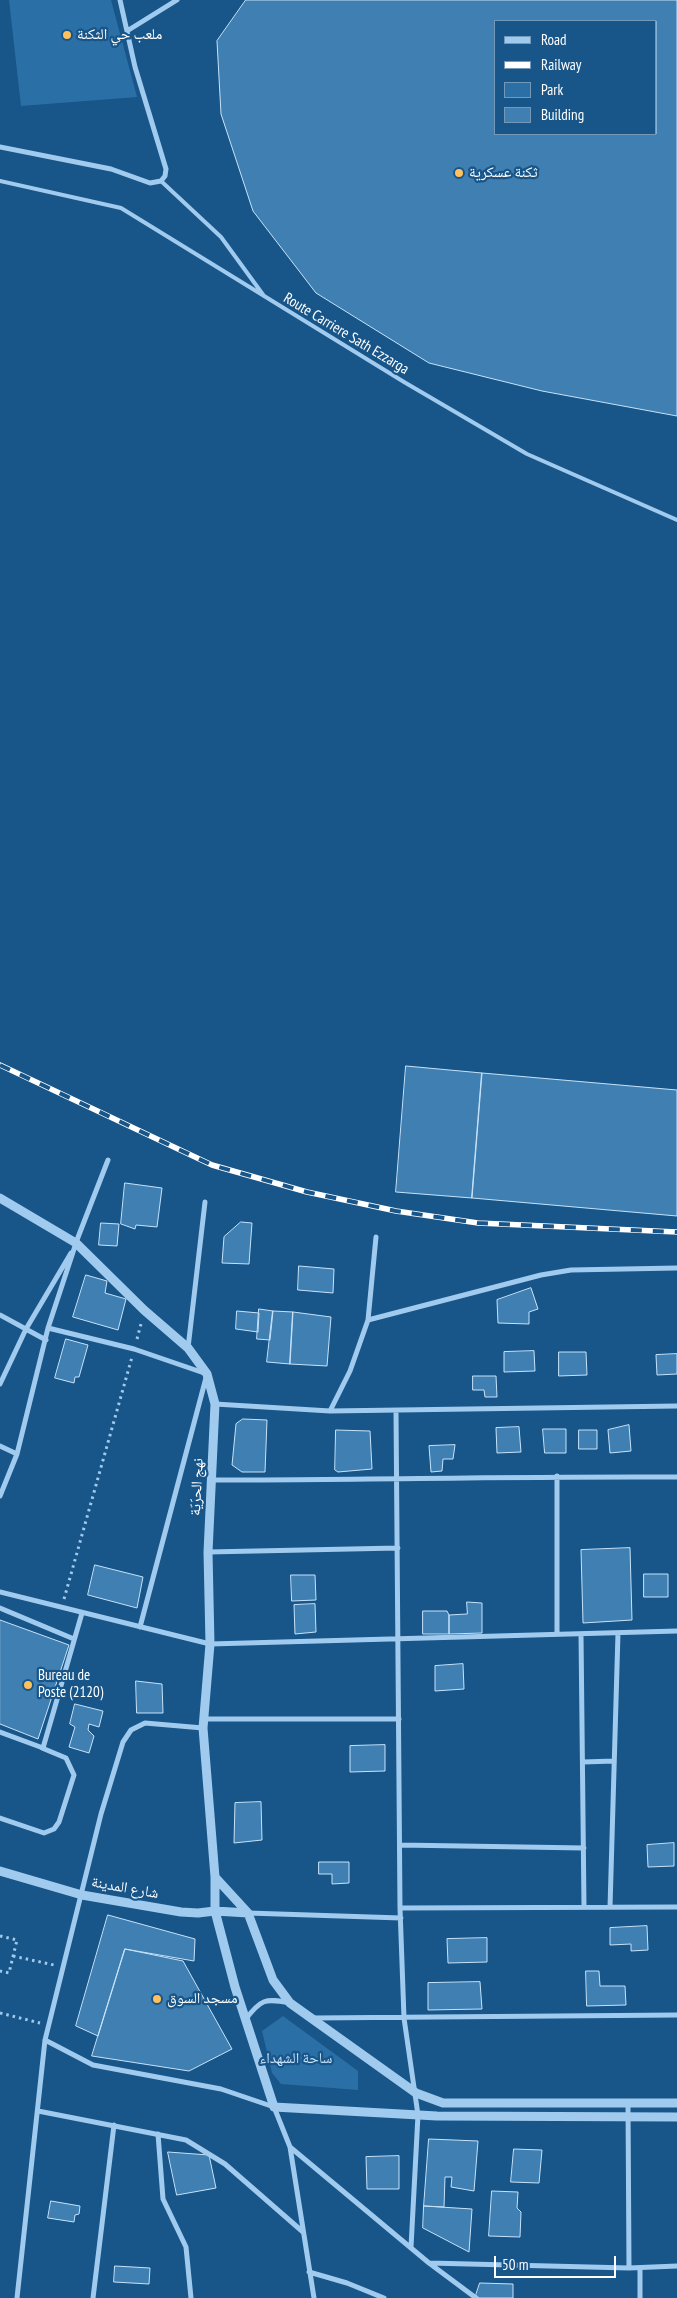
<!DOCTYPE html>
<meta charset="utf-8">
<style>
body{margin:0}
#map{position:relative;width:677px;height:2298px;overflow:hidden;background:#185589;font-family:"PT Sans Narrow",sans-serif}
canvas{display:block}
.legend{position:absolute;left:494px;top:20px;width:162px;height:115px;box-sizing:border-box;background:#185589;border:1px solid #7499b8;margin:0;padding:6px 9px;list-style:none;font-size:15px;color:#fff}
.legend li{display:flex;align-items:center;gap:10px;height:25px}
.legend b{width:25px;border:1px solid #7499b8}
.scale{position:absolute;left:494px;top:2256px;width:122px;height:22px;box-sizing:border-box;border:2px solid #fff;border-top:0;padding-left:6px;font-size:15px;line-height:18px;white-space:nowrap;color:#fff;-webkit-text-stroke:4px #185589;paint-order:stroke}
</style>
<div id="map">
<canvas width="677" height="2298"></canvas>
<ul class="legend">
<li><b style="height:6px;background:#a0cbee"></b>Road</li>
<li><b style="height:6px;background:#fff"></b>Railway</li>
<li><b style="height:14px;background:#2b6fa7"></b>Park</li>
<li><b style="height:14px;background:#407fb2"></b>Building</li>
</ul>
<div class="scale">50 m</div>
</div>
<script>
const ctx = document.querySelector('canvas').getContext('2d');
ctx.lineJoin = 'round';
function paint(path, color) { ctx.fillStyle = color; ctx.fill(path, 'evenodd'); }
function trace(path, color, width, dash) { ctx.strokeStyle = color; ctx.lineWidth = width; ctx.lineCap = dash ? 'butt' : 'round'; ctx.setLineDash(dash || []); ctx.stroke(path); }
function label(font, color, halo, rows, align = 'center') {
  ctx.font = font + ' "PT Sans Narrow","Noto Naskh Arabic",sans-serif'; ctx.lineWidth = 4.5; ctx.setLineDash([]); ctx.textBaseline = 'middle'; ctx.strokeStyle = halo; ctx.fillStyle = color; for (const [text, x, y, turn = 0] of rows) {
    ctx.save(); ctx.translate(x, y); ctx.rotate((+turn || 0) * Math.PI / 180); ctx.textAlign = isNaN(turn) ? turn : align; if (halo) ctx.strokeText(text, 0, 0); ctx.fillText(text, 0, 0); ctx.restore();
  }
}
const green = new Path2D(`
 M 9,0 L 111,0 L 137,97 L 21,106 Z
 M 283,2016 L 358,2071 L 358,2090 L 281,2084 L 272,2073 L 262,2031 Z`);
const building = new Path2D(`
 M 246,0 L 677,0 L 677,416 L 542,391 L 429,363 L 316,293 L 253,211 L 221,114 L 217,41 ZM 496,21 L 656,21 L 656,134 L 496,134 Z
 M 406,1066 L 482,1073 L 472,1198 L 396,1192 Z
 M 482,1073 L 677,1090 L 677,1216 L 472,1198 Z
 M 125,1183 L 162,1188 L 157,1227 L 136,1225 L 135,1229 L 121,1224 Z
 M 241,1222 L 252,1223 L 249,1264 L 222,1263 L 224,1237 Z
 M 101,1223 L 119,1224 L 117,1246 L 99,1245 Z
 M 299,1266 L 334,1269 L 333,1293 L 298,1290 Z
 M 86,1275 L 107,1281 L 105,1293 L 126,1299 L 118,1330 L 73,1317 Z
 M 531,1288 L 538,1309 L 529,1312 L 529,1324 L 498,1323 L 497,1300 Z
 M 259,1309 L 273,1311 L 270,1340 L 257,1339 Z
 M 237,1311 L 259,1313 L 258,1332 L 236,1329 Z
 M 273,1311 L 293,1312 L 290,1364 L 267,1362 Z
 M 293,1312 L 331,1317 L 327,1366 L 290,1364 Z
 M 66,1339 L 88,1345 L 79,1377 L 75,1377 L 74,1383 L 55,1378 Z
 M 534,1351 L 535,1371 L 504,1372 L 504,1352 Z
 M 559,1352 L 586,1352 L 587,1375 L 559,1376 Z
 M 677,1354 L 677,1374 L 657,1375 L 656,1355 Z
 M 473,1376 L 496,1376 L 497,1397 L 485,1397 L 484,1390 L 473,1390 Z
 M 243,1419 L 267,1420 L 265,1472 L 242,1472 L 232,1465 L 236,1424 Z
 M 629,1425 L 631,1451 L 610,1453 L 608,1430 Z
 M 519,1427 L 521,1452 L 497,1453 L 496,1428 Z
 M 543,1429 L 566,1429 L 566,1453 L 545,1453 Z
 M 336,1430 L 370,1431 L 372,1469 L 338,1472 L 335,1470 Z
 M 579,1430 L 597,1430 L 597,1449 L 579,1449 Z
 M 455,1445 L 453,1459 L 443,1459 L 442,1471 L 431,1472 L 429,1446 Z
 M 630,1548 L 632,1620 L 583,1623 L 581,1550 Z
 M 95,1565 L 143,1577 L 137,1608 L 88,1595 Z
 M 644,1574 L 668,1574 L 668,1597 L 644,1597 Z
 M 291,1575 L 315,1575 L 316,1600 L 292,1601 Z
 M 467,1602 L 482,1603 L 482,1633 L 449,1634 L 449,1615 L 467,1614 Z
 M 315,1604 L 316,1632 L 295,1634 L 294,1605 Z
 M 423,1611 L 447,1611 L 449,1615 L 449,1634 L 423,1634 Z
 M 0,1620 L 69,1645 L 38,1739 L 0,1724 Z
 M 463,1664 L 464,1689 L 435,1691 L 435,1666 Z
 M 136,1681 L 162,1684 L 163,1713 L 137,1713 Z
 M 75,1704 L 103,1711 L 99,1727 L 89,1724 L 88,1730 L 94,1736 L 89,1753 L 69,1747 L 75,1727 L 70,1724 Z
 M 385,1745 L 385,1771 L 350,1772 L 350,1746 Z
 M 261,1802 L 262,1840 L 234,1843 L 235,1803 Z
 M 674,1843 L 674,1866 L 648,1867 L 647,1845 Z
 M 319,1862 L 349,1862 L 349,1883 L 332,1884 L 332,1874 L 319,1874 Z
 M 108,1915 L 195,1939 L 194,1961 L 125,1949 L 98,2036 L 76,2026 Z
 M 647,1926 L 648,1950 L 631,1951 L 631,1944 L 610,1945 L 610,1928 Z
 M 487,1938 L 487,1962 L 448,1963 L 447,1939 Z
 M 125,1949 L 183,1961 L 232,2049 L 189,2071 L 92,2056 Z
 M 586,1971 L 599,1971 L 600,1986 L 625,1986 L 626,2005 L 587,2006 Z
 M 480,1982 L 482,2009 L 428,2010 L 428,1983 Z
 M 429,2139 L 478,2141 L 474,2191 L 451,2187 L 452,2177 L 445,2177 L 444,2207 L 424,2206 Z
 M 514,2149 L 542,2150 L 539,2183 L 511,2182 Z
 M 168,2152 L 209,2155 L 216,2188 L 177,2195 Z
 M 399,2156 L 399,2189 L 367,2189 L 366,2157 Z
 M 492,2191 L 518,2192 L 517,2208 L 521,2212 L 520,2237 L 489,2236 Z
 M 51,2201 L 80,2206 L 79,2214 L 75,2215 L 74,2222 L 48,2218 Z
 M 424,2206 L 472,2209 L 469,2252 L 423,2228 Z
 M 115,2266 L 150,2268 L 149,2284 L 114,2282 Z
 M 480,2283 L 513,2284 L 513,2298 L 479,2298 L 476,2295 Z`);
const path = new Path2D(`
 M 137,1339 L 141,1324
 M 64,1599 L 132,1357
 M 0,1936 L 17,1940 L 9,1973 L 0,1971
 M 13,1956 L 54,1965
 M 0,2013 L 40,2023`);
const service = new Path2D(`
 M 0,181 L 121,208 L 404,382 L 527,454 L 677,520
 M 161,181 L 221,237 L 264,296`);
const minor = new Path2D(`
 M 127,31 L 177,0
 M 0,147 L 111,169 L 150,183 L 161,181 L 165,176 L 166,169 L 135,67 L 120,0
 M 75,1245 L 108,1160
 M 0,1315 L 46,1340
 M 368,1320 L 376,1237
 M 48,1328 L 134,1349 L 207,1374 L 140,1627
 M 188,1348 L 205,1202
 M 0,1384 L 26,1329 L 71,1253
 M 215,1404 L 330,1411 L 677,1406
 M 330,1411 L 350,1371 L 368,1320 L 541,1275 L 571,1270 L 677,1268
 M 396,1411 L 400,1908 L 404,2018 L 418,2115 L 411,2247
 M 0,1446 L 17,1454
 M 211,1480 C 367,1480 522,1476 677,1477
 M 0,1496 L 17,1454 L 48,1328 L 76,1243
 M 208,1552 L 398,1548
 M 0,1592 L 210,1644 L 677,1631
 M 0,1608 L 74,1639
 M 557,1634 L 557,1476
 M 581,1634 L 584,1907
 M 204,1719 L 399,1719
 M 0,1732 L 43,1748 L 82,1613
 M 583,1762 L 614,1761
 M 0,1818 L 44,1833 L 54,1829 L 59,1822 L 74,1775 L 66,1758 L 42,1748
 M 400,1845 L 584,1848
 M 610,1907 L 618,1633
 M 400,1908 L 677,1907
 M 248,1913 L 401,1918
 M 313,2018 L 677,2015
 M 245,2020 C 261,1999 265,1998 290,2003
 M 45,2040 L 93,2065 L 221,2089 L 274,2107 L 290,2147 L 314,2298
 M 628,2103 L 629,2268
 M 38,2111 L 186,2140 L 225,2164 L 303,2232
 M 158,2134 L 163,2199 L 186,2247 L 191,2298
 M 290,2147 L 429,2263 L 476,2298
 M 429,2263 L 629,2268 L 677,2266
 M 309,2272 L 347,2283 L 384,2298
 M 17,2298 L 45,2040 L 101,1814 L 123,1742 L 131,1730 L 145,1723 L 203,1728
 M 93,2298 L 114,2125
 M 640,2298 L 640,2268`);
const tertiary = new Path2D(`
 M 0,1198 L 76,1243 L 144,1310 L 188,1348 L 207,1374 L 215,1404 L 208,1552 L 210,1644 L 203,1728 L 215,1877 L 215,1911 L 235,1987 L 274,2107 L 437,2116 L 677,2117
 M 0,1871 L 82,1895 L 181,1912 L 198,1913 L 215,1911 L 248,1913
 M 215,1877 L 248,1913 L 273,1980 L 290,2003 L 416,2093 L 443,2103 L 677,2103`);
const rail = new Path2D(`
 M 0,1065 L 212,1165 L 307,1192 L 396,1211 L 478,1223 L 677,1232`);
const markers = [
 [67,35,5,"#ffc05d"],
 [459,173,5,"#ffc05d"],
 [28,1685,5,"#ffc05d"],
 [157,1999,5,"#ffc05d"]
];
const poiNames = [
 ["ملعب حي الثكنة",77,35],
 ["ثكنة عسكرية",469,173],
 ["Bureau de",38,1676],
 ["Poste (2120)",38,1693],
 ["مسجد السوق",167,1999]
];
const streetNames = [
 ["Route Carriere Sath Ezzarga",346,334,31],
 ["نهج الحرّيّة",197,1487,-87],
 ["شارع المدينة",125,1888,10]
];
const parkNames = [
 ["ساحة الشهداء",296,2059]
];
paint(green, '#2b6fa7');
paint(building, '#407fb2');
trace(building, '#c6e3fa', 1);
trace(path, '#a0cbee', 3, [2.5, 4]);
trace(service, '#a0cbee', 4);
trace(minor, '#a0cbee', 5);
trace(tertiary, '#a0cbee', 9);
trace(rail, '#fff', 5.5);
trace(rail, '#185589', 4, [11]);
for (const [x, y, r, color] of markers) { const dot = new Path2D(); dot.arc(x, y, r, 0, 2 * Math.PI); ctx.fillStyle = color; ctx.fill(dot); trace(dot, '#185589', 2); }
label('15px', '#fff', '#185589', poiNames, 'left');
label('15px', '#fff', '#185589', streetNames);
label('15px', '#c6e3fa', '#185589', parkNames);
</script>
